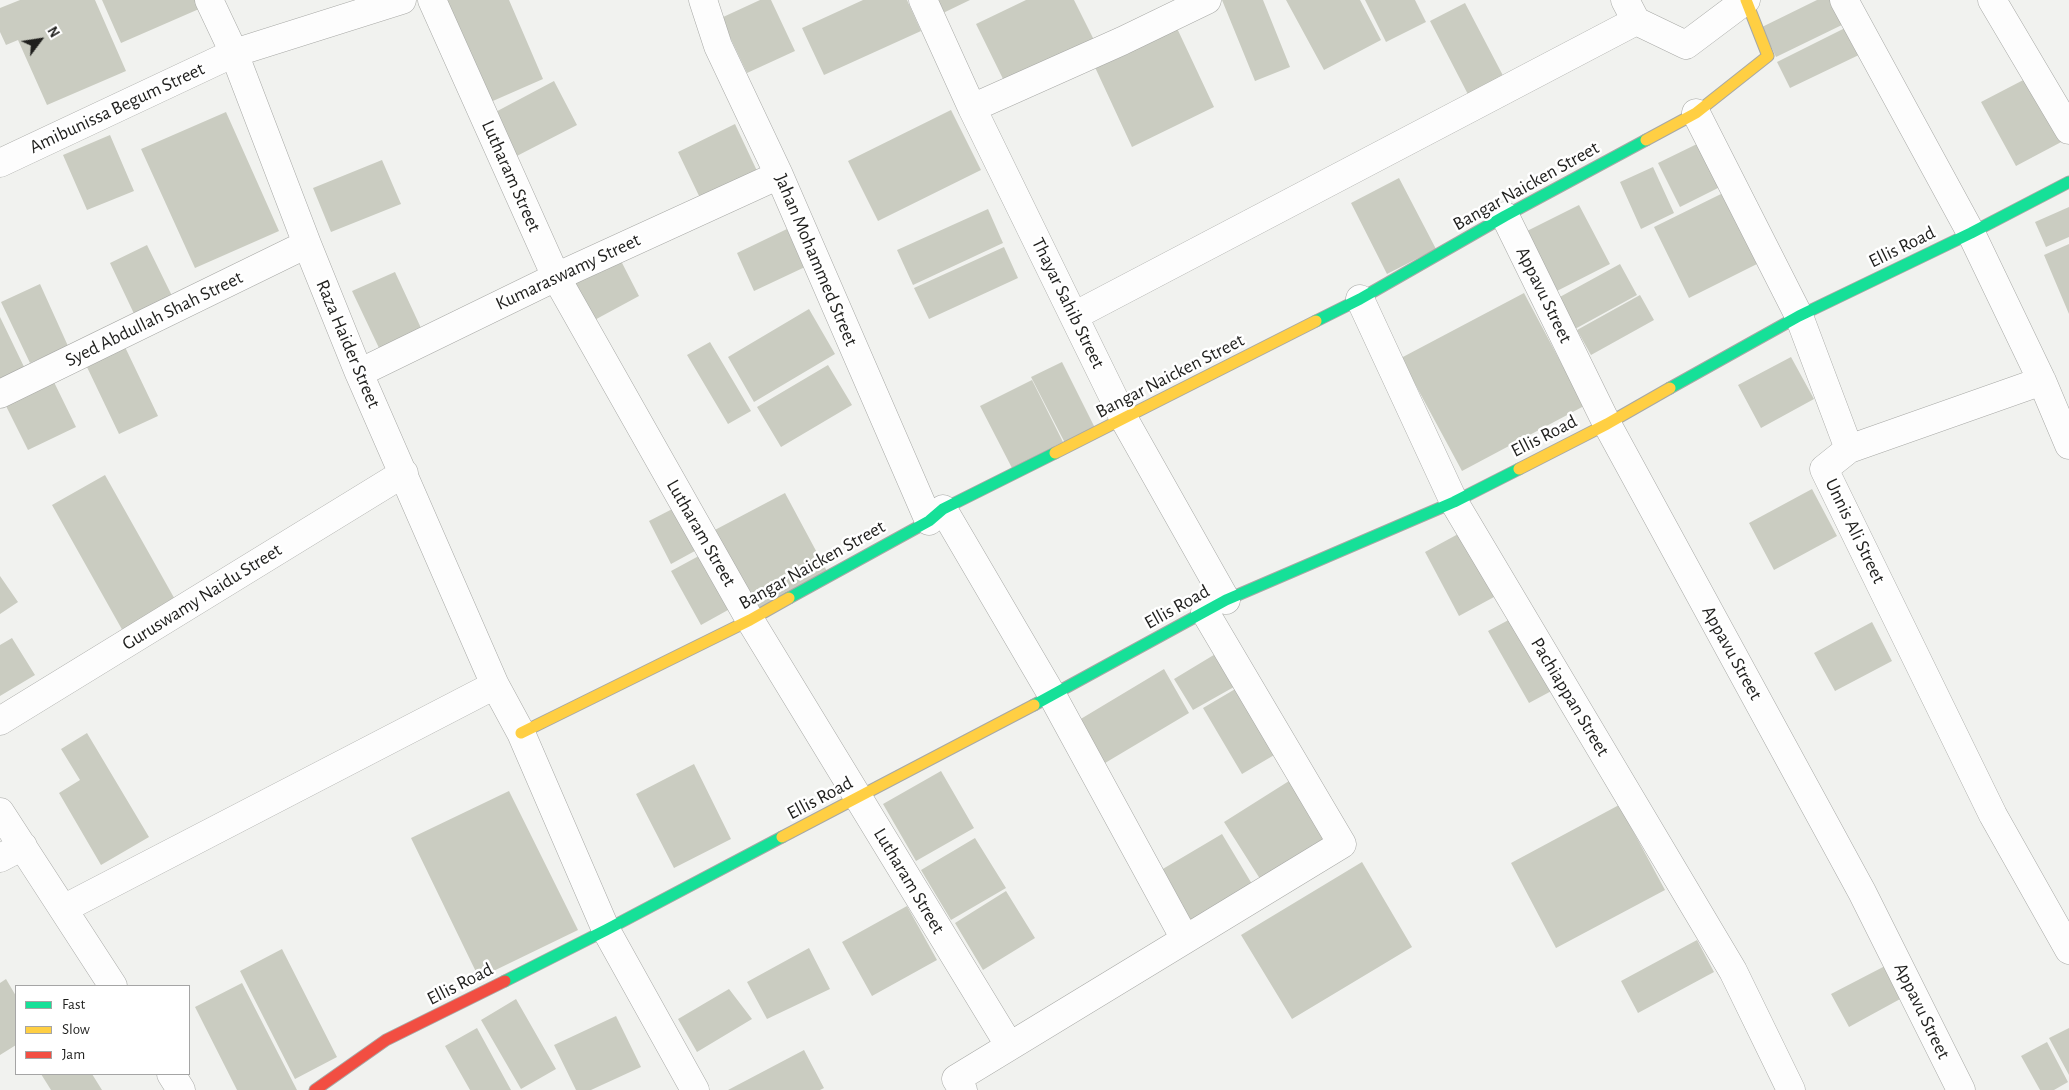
<!DOCTYPE html>
<style>
body{margin:0}
#map{position:relative;width:2069px;height:1090px;overflow:hidden;background:#f1f2ef;font-family:"Alegreya Sans",sans-serif}
canvas{display:block}
.legend{position:absolute;left:15px;top:985px;width:175px;height:90px;box-sizing:border-box;background:#fff;border:1px solid #a5a5a5;margin:0;padding:6px 9px;list-style:none;font-size:15px;color:#1f1f1d}
.legend li{display:flex;align-items:center;gap:10px;height:25px}
.legend b{width:25px;border:1px solid #a5a5a5}
.north{position:absolute;left:15px;top:15px;width:50px;height:50px;-webkit-text-stroke:4px #fff;paint-order:stroke;rotate:59deg;font-size:14px;font-weight:700;line-height:20px;text-align:center;color:#1f1f1d}
.north::after{content:'';display:block;margin:auto;width:18px;height:22px;background:#1f1f1d;clip-path:polygon(50% 0,100% 100%,50% 72%,0 100%)}
</style>
<div id="map">
<canvas width="2069" height="1090"></canvas>
<ul class="legend">
<li><b style="height:6px;background:#16e098"></b>Fast</li>
<li><b style="height:6px;background:#ffcf43"></b>Slow</li>
<li><b style="height:6px;background:#f24e42"></b>Jam</li>
</ul>
<div class="north">N</div>
</div>
<script>
const ctx = document.querySelector('canvas').getContext('2d');
ctx.lineJoin = 'round';
function paint(path, color) { ctx.fillStyle = color; ctx.fill(path, 'evenodd'); }
function trace(path, color, width, dash) { ctx.strokeStyle = color; ctx.lineWidth = width; ctx.lineCap = dash ? 'butt' : 'round'; ctx.setLineDash(dash || []); ctx.stroke(path); }
function label(font, color, halo, rows, align = 'center') {
  ctx.font = font + ' "Alegreya Sans",sans-serif'; ctx.lineWidth = 5; ctx.setLineDash([]); ctx.textBaseline = 'middle'; ctx.strokeStyle = halo; ctx.fillStyle = color; for (const [text, x, y, turn = 0] of rows) {
    ctx.save(); ctx.translate(x, y); ctx.rotate((+turn || 0) * Math.PI / 180); ctx.textAlign = isNaN(turn) ? turn : align; if (halo) ctx.strokeText(text, 0, 0); ctx.fillText(text, 0, 0); ctx.restore();
  }
}
const building = new Path2D(`
 M 20,0 L 95,0 L 126,71 L 47,105 L 18,40 L 6,45 L 0,32 L 0,8 Z
 M 102,0 L 196,0 L 199,9 L 121,43 Z
 M 441,0 L 509,0 L 543,79 L 486,104 Z
 M 760,0 L 771,0 L 795,51 L 747,73 L 721,18 Z
 M 863,0 L 907,0 L 921,31 L 824,75 L 802,28 Z
 M 935,0 L 970,0 L 941,14 Z
 M 1026,0 L 1074,0 L 1095,42 L 1006,85 L 976,24 Z
 M 1222,0 L 1263,0 L 1290,67 L 1255,81 Z
 M 1286,0 L 1360,0 L 1381,40 L 1324,70 Z
 M 1365,0 L 1415,0 L 1426,22 L 1386,42 Z
 M 1817,0 L 1834,0 L 1846,23 L 1776,57 L 1762,27 Z
 M 1465,3 L 1509,87 L 1474,106 L 1430,21 Z
 M 1175,24 L 1214,107 L 1132,147 L 1093,63 Z
 M 1849,26 L 1863,53 L 1790,88 L 1777,62 Z
 M 2031,76 L 2065,140 L 2016,166 L 1981,102 Z
 M 554,81 L 577,125 L 511,159 L 488,116 Z
 M 951,110 L 981,170 L 878,221 L 848,161 Z
 M 226,112 L 279,231 L 195,268 L 141,149 Z
 M 735,124 L 758,173 L 701,200 L 678,152 Z
 M 110,135 L 134,191 L 87,210 L 63,155 Z
 M 1699,143 L 1720,187 L 1680,207 L 1658,163 Z
 M 382,160 L 401,204 L 331,232 L 313,188 Z
 M 1653,167 L 1674,213 L 1641,229 L 1620,182 Z
 M 1399,178 L 1436,249 L 1387,274 L 1351,203 Z
 M 1723,193 L 1759,263 L 1689,298 L 1654,227 Z
 M 1579,205 L 1610,264 L 1553,293 L 1523,233 Z
 M 2069,207 L 2069,237 L 2046,247 L 2035,222 Z
 M 988,209 L 1003,243 L 913,285 L 897,250 Z
 M 787,229 L 805,267 L 754,291 L 737,253 Z
 M 2069,244 L 2069,314 L 2044,255 Z
 M 147,245 L 175,302 L 137,320 L 110,263 Z
 M 1004,247 L 1018,278 L 929,319 L 914,288 Z
 M 620,259 L 639,296 L 589,323 L 570,285 Z
 M 1620,264 L 1637,295 L 1575,329 L 1558,298 Z
 M 395,272 L 421,328 L 379,348 L 352,291 Z
 M 40,284 L 68,346 L 30,363 L 1,302 Z
 M 1524,293 L 1584,406 L 1462,471 L 1401,358 Z
 M 1640,295 L 1654,320 L 1591,355 L 1577,330 Z
 M 809,309 L 835,354 L 754,402 L 728,357 Z
 M 0,317 L 27,373 L 0,386 Z
 M 710,342 L 751,411 L 728,424 L 687,355 Z
 M 125,347 L 158,416 L 119,434 L 86,365 Z
 M 1791,357 L 1814,399 L 1761,428 L 1738,385 Z
 M 1062,362 L 1095,428 L 1065,443 L 1031,377 Z
 M 828,365 L 852,405 L 781,447 L 757,407 Z
 M 51,376 L 76,427 L 28,450 L 3,400 Z
 M 1032,380 L 1063,442 L 1012,468 L 980,406 Z
 M 105,475 L 177,603 L 124,633 L 52,505 Z
 M 1812,489 L 1837,536 L 1774,570 L 1749,523 Z
 M 785,493 L 829,575 L 755,615 L 711,532 Z
 M 682,504 L 704,546 L 671,564 L 649,521 Z
 M 1460,533 L 1494,597 L 1459,616 L 1425,552 Z
 M 708,551 L 737,605 L 701,625 L 671,571 Z
 M 0,576 L 18,602 L 0,614 Z
 M 1516,616 L 1557,688 L 1529,703 L 1488,631 Z
 M 1872,622 L 1892,661 L 1835,691 L 1814,653 Z
 M 12,638 L 35,675 L 0,696 L 0,645 Z
 M 1222,650 L 1241,683 L 1193,710 L 1174,679 Z
 M 1164,669 L 1189,713 L 1100,766 L 1074,723 Z
 M 1242,685 L 1281,751 L 1242,774 L 1203,708 Z
 M 87,733 L 149,837 L 101,865 L 59,793 L 80,780 L 61,749 Z
 M 694,764 L 731,839 L 674,868 L 636,794 Z
 M 941,771 L 974,828 L 916,861 L 883,804 Z
 M 1289,781 L 1327,842 L 1262,882 L 1224,822 Z
 M 509,791 L 578,930 L 479,978 L 411,838 Z
 M 1619,805 L 1665,890 L 1556,948 L 1511,863 Z
 M 1222,834 L 1255,889 L 1190,929 L 1156,873 Z
 M 975,838 L 1006,888 L 951,920 L 921,870 Z
 M 1362,862 L 1412,947 L 1292,1019 L 1241,935 Z
 M 1006,891 L 1035,938 L 983,970 L 955,923 Z
 M 907,906 L 937,960 L 872,996 L 842,942 Z
 M 1697,940 L 1714,972 L 1638,1013 L 1621,981 Z
 M 809,948 L 830,989 L 767,1019 L 747,982 Z
 M 282,949 L 337,1057 L 295,1079 L 240,971 Z
 M 1885,966 L 1902,998 L 1849,1027 L 1831,994 Z
 M 6,979 L 16,996 L 16,1045 L 0,1055 L 0,983 Z
 M 242,983 L 297,1090 L 237,1090 L 195,1007 Z
 M 729,989 L 752,1019 L 697,1052 L 678,1019 Z
 M 516,999 L 556,1069 L 521,1089 L 481,1020 Z
 M 616,1016 L 641,1067 L 591,1090 L 576,1090 L 554,1045 Z
 M 477,1028 L 511,1090 L 470,1090 L 445,1046 Z
 M 2069,1028 L 2069,1075 L 2049,1038 Z
 M 2047,1042 L 2068,1082 L 2054,1090 L 2040,1090 L 2021,1056 Z
 M 804,1050 L 824,1088 L 820,1090 L 728,1090 Z
 M 41,1074 L 92,1074 L 102,1090 L 51,1090 Z`);
const street = new Path2D(`
 M 209,0 L 234,53 L 307,244 L 359,373 L 495,685 L 521,733 L 606,930 L 695,1090
 M 432,0 L 556,277 L 750,620 L 1009,1045
 M 703,0 L 718,46 L 779,175 L 929,521
 M 923,0 L 972,108 L 1124,419 L 1226,600
 M 1625,0 L 1636,21 L 1686,45 L 1746,0
 M 1844,0 L 1971,233 L 2042,381 L 2069,445
 M 1992,0 L 2069,130
 M 972,108 L 1122,41 L 1207,0
 M 1696,113 L 1799,316 L 1849,449 L 1824,469 L 1993,815 L 2069,950
 M 0,163 L 234,53 L 402,0
 M 1505,216 L 1607,424 L 1862,892 L 1961,1090
 M 1360,299 L 1454,502 L 1733,971 L 1791,1090
 M 1074,316 L 1636,21
 M 359,373 L 556,277 L 779,175
 M 0,394 L 307,244
 M 1849,449 L 2042,381
 M 943,509 L 1052,695 L 1185,939
 M 0,721 L 404,473
 M 0,812 L 113,986
 M 0,858 L 23,846
 M 63,909 L 495,685
 M 171,1074 L 181,1090
 M 963,1090 L 956,1079 L 1342,844 L 1205,612`);
const fast = new Path2D(`
 M 1316,321 L 1360,299 L 1505,216 L 1646,140
 M 1670,388 L 1799,316 L 1971,233 L 2069,182
 M 789,598 L 929,521 L 943,509 L 1055,453
 M 1034,705 L 1226,600 L 1454,502 L 1519,469
 M 505,981 L 606,930 L 782,837`);
const slow = new Path2D(`
 M 1646,140 L 1696,113 L 1768,56 L 1746,0
 M 1055,453 L 1316,321
 M 1519,469 L 1607,424 L 1670,388
 M 521,733 L 750,620 L 789,598
 M 782,837 L 1034,705`);
const jam = new Path2D(`
 M 315,1090 L 386,1040 L 505,981`);
const streetNames = [
 ["Amibunissa Begum Street",117,108,-25],
 ["Lutharam Street",511,176,66],
 ["Bangar Naicken Street",1526,186,-29],
 ["Ellis Road",1902,247,-26],
 ["Jahan Mohammed Street",816,260,67],
 ["Kumaraswamy Street",568,272,-25],
 ["Appavu Street",1544,295,64],
 ["Thayar Sahib Street",1068,303,64],
 ["Syed Abdullah Shah Street",154,319,-26],
 ["Raza Haider Street",348,344,67],
 ["Bangar Naicken Street",1170,376,-27],
 ["Ellis Road",1544,436,-27],
 ["Unnis Ali Street",1855,531,64],
 ["Lutharam Street",701,533,60],
 ["Bangar Naicken Street",812,565,-29],
 ["Guruswamy Naidu Street",202,597,-32],
 ["Ellis Road",1177,607,-29],
 ["Appavu Street",1732,653,61],
 ["Pachiappan Street",1570,697,59],
 ["Ellis Road",820,798,-28],
 ["Lutharam Street",909,881,59],
 ["Ellis Road",460,984,-27],
 ["Appavu Street",1922,1011,64]
];
paint(building, '#caccc1');
trace(street, '#a7a8a5', 29);
trace(fast, '#a7a8a5', 13);
trace(slow, '#a7a8a5', 13);
trace(jam, '#a7a8a5', 13);
trace(street, '#fdfdfd', 28);
trace(fast, '#16e098', 11);
trace(slow, '#ffcf43', 11);
trace(jam, '#f24e42', 11);
label('19px', '#1f1f1d', '#fff', streetNames);
</script>
